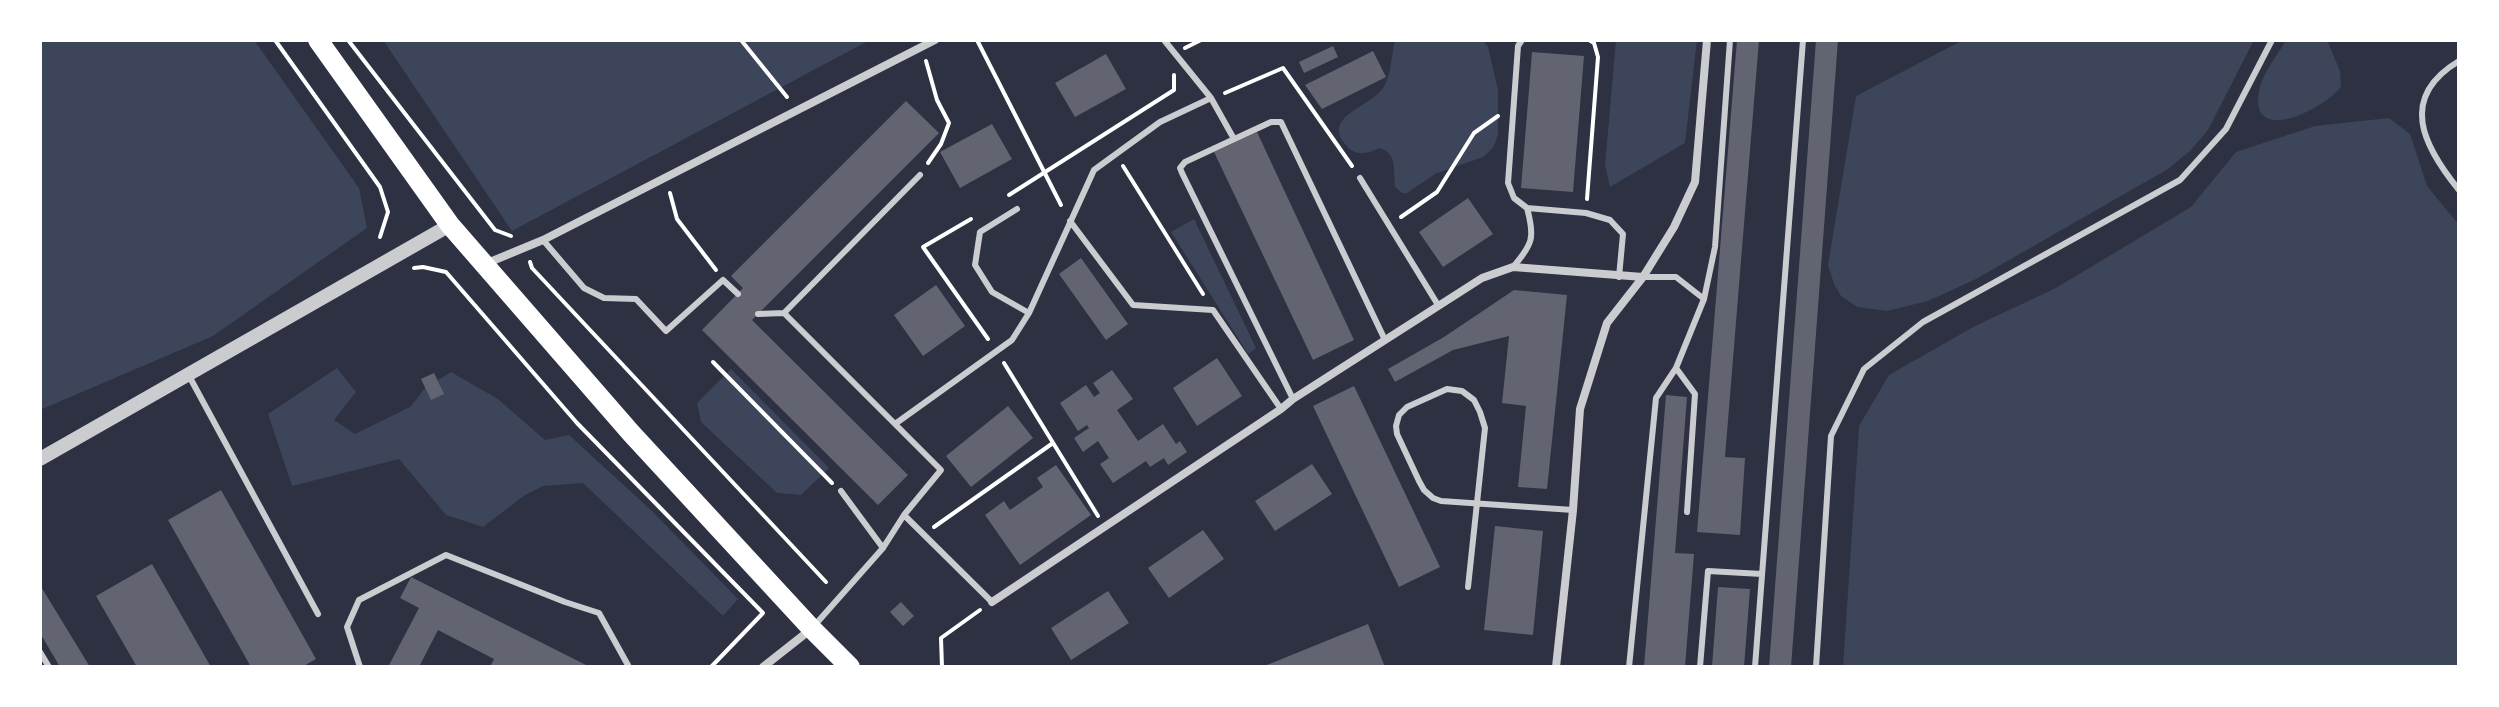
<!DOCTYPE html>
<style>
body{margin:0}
#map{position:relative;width:2499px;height:707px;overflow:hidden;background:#2d3142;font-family:Inter,sans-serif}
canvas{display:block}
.frame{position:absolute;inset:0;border:42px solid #fff;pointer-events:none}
</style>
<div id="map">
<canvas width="2499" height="707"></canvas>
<div class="frame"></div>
</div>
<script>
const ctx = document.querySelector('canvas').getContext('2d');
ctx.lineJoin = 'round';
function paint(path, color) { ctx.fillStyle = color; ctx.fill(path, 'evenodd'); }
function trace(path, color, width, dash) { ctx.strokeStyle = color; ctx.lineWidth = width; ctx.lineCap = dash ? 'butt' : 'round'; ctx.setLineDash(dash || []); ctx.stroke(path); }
const green = new Path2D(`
 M 40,40 L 254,40 L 359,188 L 367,228 L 213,336 L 40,410 Z
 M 383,40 L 870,40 L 512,231 Z
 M 1395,40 L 1483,40 L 1488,47 L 1498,90 L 1498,135 L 1493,148 L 1483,157 L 1435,174 L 1407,193 L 1402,193 L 1395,187 C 1393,171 1398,153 1379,148 C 1371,152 1364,155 1355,152 C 1349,150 1346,145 1342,140 C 1327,115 1371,106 1383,88 C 1392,75 1391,55 1395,40 Z
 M 1616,40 L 1697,40 L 1685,143 L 1610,187 L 1605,165 Z
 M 1963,40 L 2254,40 L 2208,130 L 2190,151 L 2168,169 L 1976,279 L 1928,301 L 1887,311 L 1857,307 L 1841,296 L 1834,284 L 1828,265 L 1856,96 Z
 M 2286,40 L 2327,40 L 2340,71 L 2341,87 C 2324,109 2249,147 2259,91 C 2262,73 2278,55 2286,40 Z
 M 2389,118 L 2410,134 L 2427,186 L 2459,225 L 2459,667 L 1843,667 L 1859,426 L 1889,375 L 1975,326 L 2054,289 L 2191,207 L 2236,152 L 2315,126 Z
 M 1194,219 L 1256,348 L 1248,354 L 1171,232 Z
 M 337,368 L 356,392 L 334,420 L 355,434 L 410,407 L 425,388 L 451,372 L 498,399 L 545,440 L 569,435 L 652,511 L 738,599 L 723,616 L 583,483 L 543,486 L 525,495 L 483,527 L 446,515 L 399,459 L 292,486 L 268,414 Z
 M 731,369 L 829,468 L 801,495 L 777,493 L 701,422 L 697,403 Z`);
const building = new Path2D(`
 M 1737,40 L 1759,40 L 1725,457 L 1745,458 L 1740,535 L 1697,532 Z
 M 1816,40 L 1838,40 L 1791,667 L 1769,667 Z
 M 1333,46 L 1338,57 L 1304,73 L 1299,62 Z
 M 1373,51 L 1386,77 L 1322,109 L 1305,85 Z
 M 1532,52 L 1584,56 L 1573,192 L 1521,188 Z
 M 1106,54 L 1126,89 L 1075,117 L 1055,83 Z
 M 906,101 L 939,133 L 752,320 L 908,475 L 878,505 L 702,330 L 743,288 L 731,276 Z
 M 992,124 L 1012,159 L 960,188 L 940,152 Z
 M 1257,132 L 1354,340 L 1313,360 L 1214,152 Z
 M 1468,198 L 1493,234 L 1443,267 L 1419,232 Z
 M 1081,258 L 1128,324 L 1106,340 L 1059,274 Z
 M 936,285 L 965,326 L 923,356 L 894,315 Z
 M 1514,290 L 1567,295 L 1547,489 L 1518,487 L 1526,406 L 1502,403 L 1509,336 L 1453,350 L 1395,382 L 1388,369 L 1444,337 Z
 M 1217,358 L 1242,396 L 1197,426 L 1173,388 Z
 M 1112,370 L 1133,399 L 1117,410 L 1138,441 L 1163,424 L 1176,444 L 1180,441 L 1187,452 L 1168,465 L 1164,458 L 1150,467 L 1146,461 L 1113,483 L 1100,464 L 1109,458 L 1098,441 L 1083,452 L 1074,438 L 1089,428 L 1087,425 L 1078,431 L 1060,403 L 1086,385 L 1094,397 L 1100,393 L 1093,383 Z
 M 434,373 L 444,394 L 431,400 L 421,379 Z
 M 1354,386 L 1440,567 L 1399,587 L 1313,406 Z
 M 1666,395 L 1687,397 L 1675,553 L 1694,554 L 1685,667 L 1644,667 Z
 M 1008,406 L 1033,438 L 971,487 L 946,456 Z
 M 1312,464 L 1332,494 L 1275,531 L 1255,501 Z
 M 1056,465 L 1091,515 L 1020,565 L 985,515 L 1004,501 L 1010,510 L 1043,487 L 1037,478 Z
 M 221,490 L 316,659 L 302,667 L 251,667 L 168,520 Z
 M 1495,526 L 1543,531 L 1533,635 L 1484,630 Z
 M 1203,530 L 1224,559 L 1169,598 L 1148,568 Z
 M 152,564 L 211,667 L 137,667 L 96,596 Z
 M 411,577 L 590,667 L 490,667 L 494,659 L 438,630 L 419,667 L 388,667 L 419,608 L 400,598 Z
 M 40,585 L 90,667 L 60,667 L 40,633 Z
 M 1718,587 L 1750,589 L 1744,667 L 1712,667 Z
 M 1108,591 L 1129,623 L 1071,660 L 1051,628 Z
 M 901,602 L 914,616 L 903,626 L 890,612 Z
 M 1368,624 L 1385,667 L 1262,667 Z`);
const path = new Path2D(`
 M 275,40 L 380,187 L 388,212 L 380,237
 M 348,40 L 495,230 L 511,236
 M 741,40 L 787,97
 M 977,40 L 1061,205
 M 1185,48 L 1201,40
 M 926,61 L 937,100 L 949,123 L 941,144 L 928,163
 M 1225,93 L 1283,68 L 1352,166
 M 1123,166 L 1203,294
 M 670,193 L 677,219 L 716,270
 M 1009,195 L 1174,90 L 1174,75
 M 1587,199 L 1598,57 L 1594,43 L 1589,40
 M 1401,217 L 1437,192 L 1474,133 L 1498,116
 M 971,219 L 923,247 L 988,339
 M 530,262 L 532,268 L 826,582
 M 414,268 L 423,267 L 446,272 L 577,423 L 763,613 L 711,667
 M 713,362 L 832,483
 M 1004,363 L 1098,516
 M 934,527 L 1053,443
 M 942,667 L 941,638 L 980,610`);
const service = new Path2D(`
 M 1164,40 L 1211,98 L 1234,139
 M 1522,40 L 1518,46 L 1508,183 L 1514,198 L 1527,208 L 1586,213 L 1610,220 L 1623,234 L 1619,277
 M 2459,61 C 2397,98 2424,147 2459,190
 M 1360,178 L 1438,305
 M 1017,209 L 980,232 L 975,265 L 992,292 L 1029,313
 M 1070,221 L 1133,305 L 1213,310 L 1281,409
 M 543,240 L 584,288 L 604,298 L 636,299 L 666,331 L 723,280 L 738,294
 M 1513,267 C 1533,244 1535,237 1527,208
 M 1643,277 L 1676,277 L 1704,299
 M 758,314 L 784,313
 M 188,374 L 318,614
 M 1293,399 L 1182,173 L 1180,168 L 1185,162 L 1271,122 L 1281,122 L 1385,340
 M 895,424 L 784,313 L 920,175
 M 841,491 L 883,548
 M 1687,512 L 1695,394 L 1676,368 L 1704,299 L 1715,247 L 1730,40
 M 904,515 L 992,602
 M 1468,587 L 1485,428 L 1480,412 L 1474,400 L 1462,391 L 1447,389 L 1407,407 L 1399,415 L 1396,426 L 1397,434 L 1419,481 L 1424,490 L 1433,498 L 1441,501 L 1573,510
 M 814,626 L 883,548 L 904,515 L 941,470 L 895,424 L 1012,340 L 1029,313 L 1094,170 L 1160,122 L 1211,98
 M 40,652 L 49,667
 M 360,667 L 347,627 L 359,600 L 446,555 L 565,602 L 599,613 L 629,667
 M 1629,667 L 1656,398 L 1676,368
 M 1700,667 L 1708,571 L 1762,574
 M 1755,667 L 1803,40
 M 1816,667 L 1831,436 L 1864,369 L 1923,322 L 2180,180 L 2226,129 L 2272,40`);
const minor = new Path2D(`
 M 485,264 L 543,240 L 935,40
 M 992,602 L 1281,409 L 1293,399 L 1482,278 L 1513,267 L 1643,277
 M 763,667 L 810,630
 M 1556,667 L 1573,510 L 1580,409 L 1607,323 L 1643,277 L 1674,227 L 1695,182 L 1707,40`);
const tertiary = new Path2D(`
 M 40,459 L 450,225`);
const primary = new Path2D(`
 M 318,40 L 450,225 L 631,433 L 812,629 L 850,667`);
paint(green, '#3c4559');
paint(building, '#626471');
trace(path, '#fff', 4);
trace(service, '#caccd0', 6);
trace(minor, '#caccd0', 8);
trace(tertiary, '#caccd0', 14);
trace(primary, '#fff', 20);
</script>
